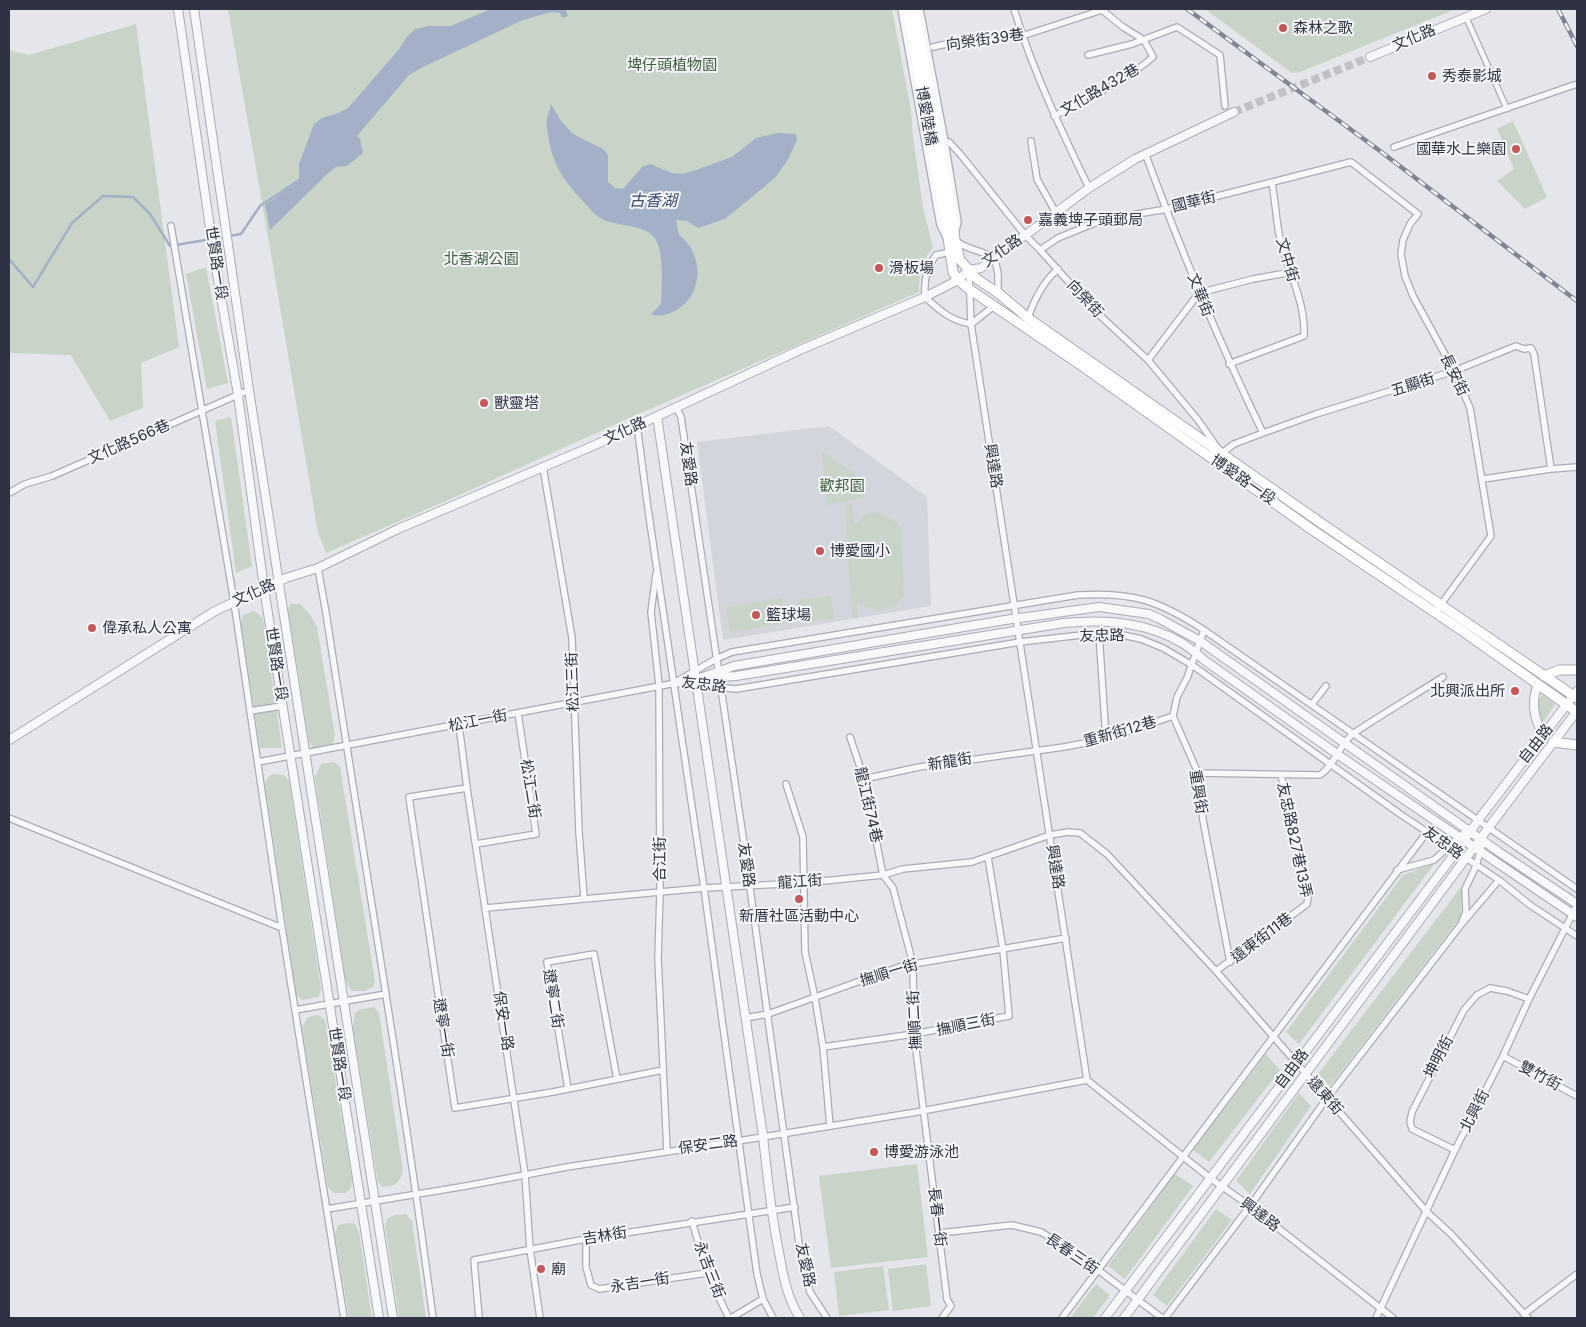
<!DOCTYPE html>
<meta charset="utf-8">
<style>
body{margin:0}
#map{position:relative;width:1586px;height:1327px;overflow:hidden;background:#e5e6eb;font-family:Inter,sans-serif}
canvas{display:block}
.frame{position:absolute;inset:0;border:10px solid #2e3242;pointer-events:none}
</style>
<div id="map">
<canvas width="1586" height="1327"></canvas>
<div class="frame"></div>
</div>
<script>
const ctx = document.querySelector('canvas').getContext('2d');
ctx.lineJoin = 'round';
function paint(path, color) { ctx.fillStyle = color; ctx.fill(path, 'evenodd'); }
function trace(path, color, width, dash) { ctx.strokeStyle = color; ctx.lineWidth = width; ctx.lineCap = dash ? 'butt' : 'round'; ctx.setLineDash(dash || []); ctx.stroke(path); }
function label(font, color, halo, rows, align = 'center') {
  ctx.font = font + ' Inter,"Noto Sans TC",sans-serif'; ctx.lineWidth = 4; ctx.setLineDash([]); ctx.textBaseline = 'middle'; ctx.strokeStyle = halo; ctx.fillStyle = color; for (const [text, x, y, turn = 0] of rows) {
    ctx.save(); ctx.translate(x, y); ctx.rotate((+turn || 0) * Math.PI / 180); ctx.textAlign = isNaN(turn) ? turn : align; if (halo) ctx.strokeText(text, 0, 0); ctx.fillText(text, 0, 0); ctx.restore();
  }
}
const built = new Path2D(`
 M 829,426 L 927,497 L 931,606 L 723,640 L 697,442 Z`);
const green = new Path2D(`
 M 228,9 L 892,9 L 911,110 L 913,137 L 923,208 L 933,248 C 921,260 919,276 919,292 L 627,419 L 464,493 L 326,553 L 318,533 L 316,521 L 271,254 Z
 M 1205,9 L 1454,9 L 1453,10 L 1300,72 L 1292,73 Z
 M 136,24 L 179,347 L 141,363 L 143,408 L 110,421 L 71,355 L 9,353 L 9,50 L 29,55 Z
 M 1513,121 L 1547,197 L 1525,209 L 1497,181 L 1514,169 L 1497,129 Z
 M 206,267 L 228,383 L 207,389 L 186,274 Z
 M 231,417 L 252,566 L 236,573 L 215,421 Z
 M 822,451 L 855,474 L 861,498 L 827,505 Z
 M 852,504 L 854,525 L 867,514 L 878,512 L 896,522 L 901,528 L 904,596 C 887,614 878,613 857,602 L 858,618 L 852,618 L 845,505 Z
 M 831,596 L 834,618 L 800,622 L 797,600 Z
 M 782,598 L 786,623 L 730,632 L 726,607 Z
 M 291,604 L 300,604 L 310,614 L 317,627 L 335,735 L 333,742 L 330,747 L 314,749 L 309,742 L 288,608 Z
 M 254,611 L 263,618 L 282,748 L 260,748 L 241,623 L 243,615 Z
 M 1542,694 L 1555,704 L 1543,723 C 1538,713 1535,704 1542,694 Z
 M 334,762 L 340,767 L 375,981 L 374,986 L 365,991 L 352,991 L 348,986 L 345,977 L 315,777 L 321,764 Z
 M 273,774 L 284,775 L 289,781 L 321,989 L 319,997 L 302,1000 L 296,994 L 265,783 L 269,776 Z
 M 1435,863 L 1299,1044 L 1286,1032 L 1403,875 Z
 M 1461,887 L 1461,917 L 1330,1086 L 1318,1074 Z
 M 374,1007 L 379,1013 L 403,1171 C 399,1185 395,1186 382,1187 L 378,1182 L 353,1028 L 355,1013 L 361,1009 Z
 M 318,1015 L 325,1020 L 352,1178 L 351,1188 L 346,1193 L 334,1193 L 328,1187 L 302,1027 L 308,1017 Z
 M 1266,1054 L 1280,1070 L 1209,1162 L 1193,1150 Z
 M 1299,1093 L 1311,1106 L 1250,1194 L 1236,1181 Z
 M 917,1164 L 928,1257 L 831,1268 L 819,1176 Z
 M 1175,1174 L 1193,1186 L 1125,1279 L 1108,1266 Z
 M 1216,1209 L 1232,1220 L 1167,1306 L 1153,1295 Z
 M 406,1214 L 412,1221 L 426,1318 L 399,1318 L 385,1226 C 387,1214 396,1215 406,1214 Z
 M 350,1223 L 355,1224 L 359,1232 L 372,1318 L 349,1318 L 335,1234 L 338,1225 Z
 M 926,1264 L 931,1306 L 893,1311 L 888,1269 Z
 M 883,1266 L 889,1310 L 839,1316 L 834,1272 Z
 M 1096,1284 L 1110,1295 L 1093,1318 L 1070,1318 Z`);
const water = new Path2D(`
 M 491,9 L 568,9 L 566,10 L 568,16 L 562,18 L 560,13 L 551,12 L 523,20 L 425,66 L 409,75 L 357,136 L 360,139 L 363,153 L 347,166 L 336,167 L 326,175 L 270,230 L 265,205 L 299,181 L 299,164 L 314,124 L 322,118 L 338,113 L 348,108 L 400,48 L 406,38 L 415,29 L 429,26 L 451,26 Z
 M 551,104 L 561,121 L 573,134 L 603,149 L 608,155 L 608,182 L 615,188 L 623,189 L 642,167 L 650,164 L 672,173 L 682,174 L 696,170 L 732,157 L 756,138 L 778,133 L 796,134 L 797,140 L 788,159 L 776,177 L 725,219 L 698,228 L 687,221 L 676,220 L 679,235 C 705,254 704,298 673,312 C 666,315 658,317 651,314 L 661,304 C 662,289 664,254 656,240 C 647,224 620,227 604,220 C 595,216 588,207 582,200 C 563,180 551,161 548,134 C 547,129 546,123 547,119 C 548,114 550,109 551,104 Z`);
const stream = new Path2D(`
 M 9,259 L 33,287 L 72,223 L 103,196 L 133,197 L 150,214 L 170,246 L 241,234 L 260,206 L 302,178`);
const tertiaryTunnel = new Path2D(`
 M 1234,112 L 1370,57`);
const pedestrian = new Path2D(`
 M 1466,17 L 1507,109`);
const minor = new Path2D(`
 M 901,9 L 940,225 L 946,237
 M 920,9 L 944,136 L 958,222 L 956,230
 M 1014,9 C 1033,71 1061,130 1089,188
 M 933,47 L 969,39 L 1022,36 L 1102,10 L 1123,27 L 1144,40 L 1153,57 C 1124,82 1088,98 1054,116
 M 1088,55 L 1132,44 L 1177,27 L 1220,55 L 1225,106
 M 1031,141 L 1037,179 L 1056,213
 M 949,142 L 961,155 L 1025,235 L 1040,250 L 1094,310 L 1148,360 L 1198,420 L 1219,450
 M 1394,147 L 1577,84
 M 1145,153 C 1180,248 1219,342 1263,433
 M 171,226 L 234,602 L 282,928 L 344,1318
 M 956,241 C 969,251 981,249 995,259 L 998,274 L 998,293
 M 1040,250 L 1058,238 L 1102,220 L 1167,209 L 1351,162 L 1418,214 L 1410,224 L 1403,240 L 1401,254 L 1405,276 L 1413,296 L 1454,371 L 1470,408 L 1491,536 L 1439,607
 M 950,252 L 936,255 C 926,269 924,280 925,297 C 939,310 951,321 971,324 L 994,306
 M 969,271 L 971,324 L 1087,1080 L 1210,1178 L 1250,1206 L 1393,1318
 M 1028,318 C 1034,300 1044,281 1058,269
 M 1148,360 L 1199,293 L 1253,279 L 1292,272
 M 1229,364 L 1304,336 C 1306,301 1286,268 1279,234 C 1276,217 1275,200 1272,183
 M 676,407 L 681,417 L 743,837 L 801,1258 L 810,1292 L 827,1318
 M 637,425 L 648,509 L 704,888 L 757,1274 L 763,1299 L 773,1318
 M 1207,455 L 1222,453 L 1234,444 L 1263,433 L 1316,414 L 1454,371 L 1516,346 L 1524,349 L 1531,348 L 1534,354 L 1551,469
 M 543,467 L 572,638 L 579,832 L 584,898
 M 1483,479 L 1551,469 L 1577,467
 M 9,493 L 25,484 L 52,476 L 249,390
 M 318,568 L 326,613 C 362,848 402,1082 433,1318
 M 656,574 L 651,612 L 659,685 L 660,892 L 658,958 L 667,1151
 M 1204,630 L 1187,678 L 1177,697 L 1173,716 L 1198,773 L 1203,820 L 1230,962
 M 1099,633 L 1106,739
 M 674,683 L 716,659 L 732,652 L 1078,595 C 1133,592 1158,600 1204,630 L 1577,889
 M 674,683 L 736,689 L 1020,642 L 1099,633 L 1118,634 L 1141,639 L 1163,648 L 1192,665 L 1400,814 L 1499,880 L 1530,905 L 1577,936
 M 1312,704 L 1326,686
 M 250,711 L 282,706
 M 459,725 L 467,788 L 525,1174 L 530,1249 L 540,1318
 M 850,737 L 864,779 L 883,875 L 893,888 L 913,964 L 914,1034 L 947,1299 L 951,1306 L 942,1318
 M 258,762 L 697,679
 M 1198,773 L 1320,775 C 1335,765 1339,744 1354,733 C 1383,714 1413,696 1443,677
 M 864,779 L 919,767 L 1064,747 L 1106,739 L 1173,716
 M 786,784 L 803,837 L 805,952 L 815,998 L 823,1047 L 830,1126
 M 467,788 L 409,797 L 455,1108 L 553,1092 L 663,1070
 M 9,818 L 282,928
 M 476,844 L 536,834 L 518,713
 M 1397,870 L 1434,860 L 1469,828
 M 486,908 L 704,888 L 803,883 L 883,875 L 903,869 L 972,862 L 1050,835 L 1068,832 L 1080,833 L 1107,854 L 1216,971 L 1427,1212 L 1451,1234 L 1528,1318
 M 1462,922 L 1466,912 L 1465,889 L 1476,866 L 1484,838
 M 1216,971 L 1307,904 L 1308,896 L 1281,775
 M 295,1010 L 386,994
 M 745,1018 L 768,1014 L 902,966 L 1066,938
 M 823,1047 L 914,1034 L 1009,1016 L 1003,950 L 988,857
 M 1503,1056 L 1577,1096
 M 568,1089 L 547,962 L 594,954 L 617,1079
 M 1455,1150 L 1412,1129 L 1410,1122 L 1412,1112 L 1464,1010 L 1477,995 L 1490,988 L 1507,991 L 1529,999
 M 327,1209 L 466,1186 L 567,1167 L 732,1142 L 917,1112 L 1087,1080
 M 692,1221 L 707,1273 L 729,1318
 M 940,1233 L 1012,1225 L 1041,1232 L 1064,1246 L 1098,1270 L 1162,1318
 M 586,1239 L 586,1267 L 591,1285 L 599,1289 L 707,1273
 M 1524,1314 L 1577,1274
 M 479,1318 L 474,1260 L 586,1239 L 795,1207
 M 731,1318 L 763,1299
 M 1062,1318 L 1427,832
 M 1165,1318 L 1250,1206 L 1327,1098 L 1460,926 L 1499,880
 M 1376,1318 L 1455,1150 L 1503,1056 L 1529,999 L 1577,905`);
const tertiary = new Path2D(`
 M 178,9 L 215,262 L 238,395 L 264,588 L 379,1318
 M 194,9 L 249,390 L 393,1318
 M 1370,57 L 1486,9
 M 657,416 L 763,1136 C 767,1175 771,1214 779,1252 C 783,1275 787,1298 800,1318
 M 706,678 L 736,676 L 1064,623 C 1114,618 1167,624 1204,660 L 1337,754 L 1577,917
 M 697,679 L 734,666 L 1005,620 L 1099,607 L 1149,614 L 1160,619 L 1200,641 L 1499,852 L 1577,904
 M 1538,684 C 1531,701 1534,719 1543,735
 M 9,740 L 215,611 L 286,578 L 318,568 L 398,529 L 595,445 L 800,350 L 925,297 L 958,280 L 969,270 L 981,268 L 1089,188 L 1135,159 L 1234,112
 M 1105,1318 L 1456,852 L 1482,815 L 1577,691
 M 1124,1318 L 1492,823 L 1577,711`);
const primary = new Path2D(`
 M 907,9 L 946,224 L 953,272 L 958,280 L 969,289 L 1082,366 L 1311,529 L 1464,632 L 1577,712
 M 914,9 L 953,223 L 955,240 L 960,260 L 977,279 L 998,293 L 1028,318 L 1321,523 L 1577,698
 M 1544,676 L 1559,670 L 1577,670
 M 1553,742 L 1577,745`);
const rail = new Path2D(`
 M 1187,9 L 1380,151 L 1577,301
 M 1558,9 L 1577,46`);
const markers = [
 [1283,28,5,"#c35759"],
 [1432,76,5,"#c35759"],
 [1516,149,5,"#c35759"],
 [1028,220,5,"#c35759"],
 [879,268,5,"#c35759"],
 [484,403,5,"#c35759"],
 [820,551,5,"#c35759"],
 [756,615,5,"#c35759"],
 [92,628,5,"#c35759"],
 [1515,691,5,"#c35759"],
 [799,899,5,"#c35759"],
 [874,1152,5,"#c35759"],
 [541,1269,5,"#c35759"]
];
const poiNames = [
 ["森林之歌",1293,28],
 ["秀泰影城",1442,76],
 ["國華水上樂園",1506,149,"right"],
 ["嘉義埤子頭郵局",1038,220],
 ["滑板場",889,268],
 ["獸靈塔",494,403],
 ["博愛國小",830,551],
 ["籃球場",766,615],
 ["偉承私人公寓",102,628],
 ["北興派出所",1505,691,"right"],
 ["新厝社區活動中心",799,916,"center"],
 ["博愛游泳池",884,1152],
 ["廟",551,1269]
];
const streetNames = [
 ["文化路",1414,38,-23],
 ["向榮街39巷",985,40,-8],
 ["文化路432巷",1100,90,-30],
 ["博愛陸橋",926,116,80],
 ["國華街",1194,202,-14],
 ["文化路",1002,251,-35],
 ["文中街",1287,260,74],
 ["世賢路一段",216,263,81],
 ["文華街",1200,295,68],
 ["向榮街",1085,299,47],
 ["長安街",1454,375,64],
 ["五顯街",1413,385,-18],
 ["文化路",625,431,-25],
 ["文化路566巷",129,442,-24],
 ["友愛路",688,464,82],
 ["興達路",993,466,81],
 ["博愛路一段",1243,480,35],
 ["文化路",254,593,-24],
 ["友忠路",1102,636,-1],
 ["世賢路一段",276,664,81],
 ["松江三街",573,682,-92],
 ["友忠路",704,685,7],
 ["松江一街",478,721,-11],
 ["重新街12巷",1120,732,-16],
 ["自由路",1536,744,-52],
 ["新龍街",950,762,-9],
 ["松江二街",530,789,81],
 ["重興街",1198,792,81],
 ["龍江街74巷",868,805,77],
 ["友忠路827巷13弄",1294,840,78],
 ["友忠路",1443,843,35],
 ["合江街",660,859,-90],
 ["友愛路",746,865,82],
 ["興達路",1055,867,81],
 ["龍江街",800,882,-4],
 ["遠東街11巷",1262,938,-37],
 ["撫順一街",889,973,-17],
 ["遼寧二街",553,999,81],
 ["撫順二街",915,1020,-93],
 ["保安一路",503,1021,81],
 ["撫順三街",966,1025,-11],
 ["遼寧一街",443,1028,81],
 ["坤明街",1439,1057,-63],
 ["世賢路一段",339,1064,81],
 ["自由路",1292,1069,-53],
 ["雙竹街",1540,1076,28],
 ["遠東街",1325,1096,49],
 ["北興街",1475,1111,-63],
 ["保安二路",708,1145,-8],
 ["興達路",1260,1215,37],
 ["長春一街",937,1217,83],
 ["吉林街",605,1236,-9],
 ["長春三街",1072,1254,34],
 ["友愛路",805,1265,78],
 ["永吉三街",709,1270,69],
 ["永吉一街",640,1283,-9]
];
const parkNames = [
 ["埤仔頭植物園",672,65],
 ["北香湖公園",481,259],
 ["歡邦園",842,486]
];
const waterNames = [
 ["古香湖",653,201]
];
paint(built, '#d3d5dd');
paint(green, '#c8d4c7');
paint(water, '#a4b0c7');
trace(stream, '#a4b0c7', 2.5);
trace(tertiaryTunnel, '#c0c2c9', 8, [8, 4]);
trace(pedestrian, '#aaacb5', 7);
trace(minor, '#aaacb5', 8);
trace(tertiary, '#aaacb5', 10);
trace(primary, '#a5aab6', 11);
trace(pedestrian, '#f7f8fa', 4.5);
trace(minor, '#f7f8fa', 5.5);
trace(tertiary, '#f7f8fa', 8);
trace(primary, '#fff', 9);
trace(rail, '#808493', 4.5);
trace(rail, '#f4f6f8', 2.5, [8]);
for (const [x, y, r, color] of markers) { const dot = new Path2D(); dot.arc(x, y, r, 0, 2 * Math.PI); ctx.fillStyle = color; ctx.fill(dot); trace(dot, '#f4f6f8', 2); }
label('15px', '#2e3242', '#f4f6f8', poiNames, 'left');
label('15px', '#2e3242', '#f4f6f8', streetNames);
label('15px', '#3e5d3c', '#f4f6f8', parkNames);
label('italic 16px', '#3b4d73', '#f4f6f8', waterNames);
</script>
